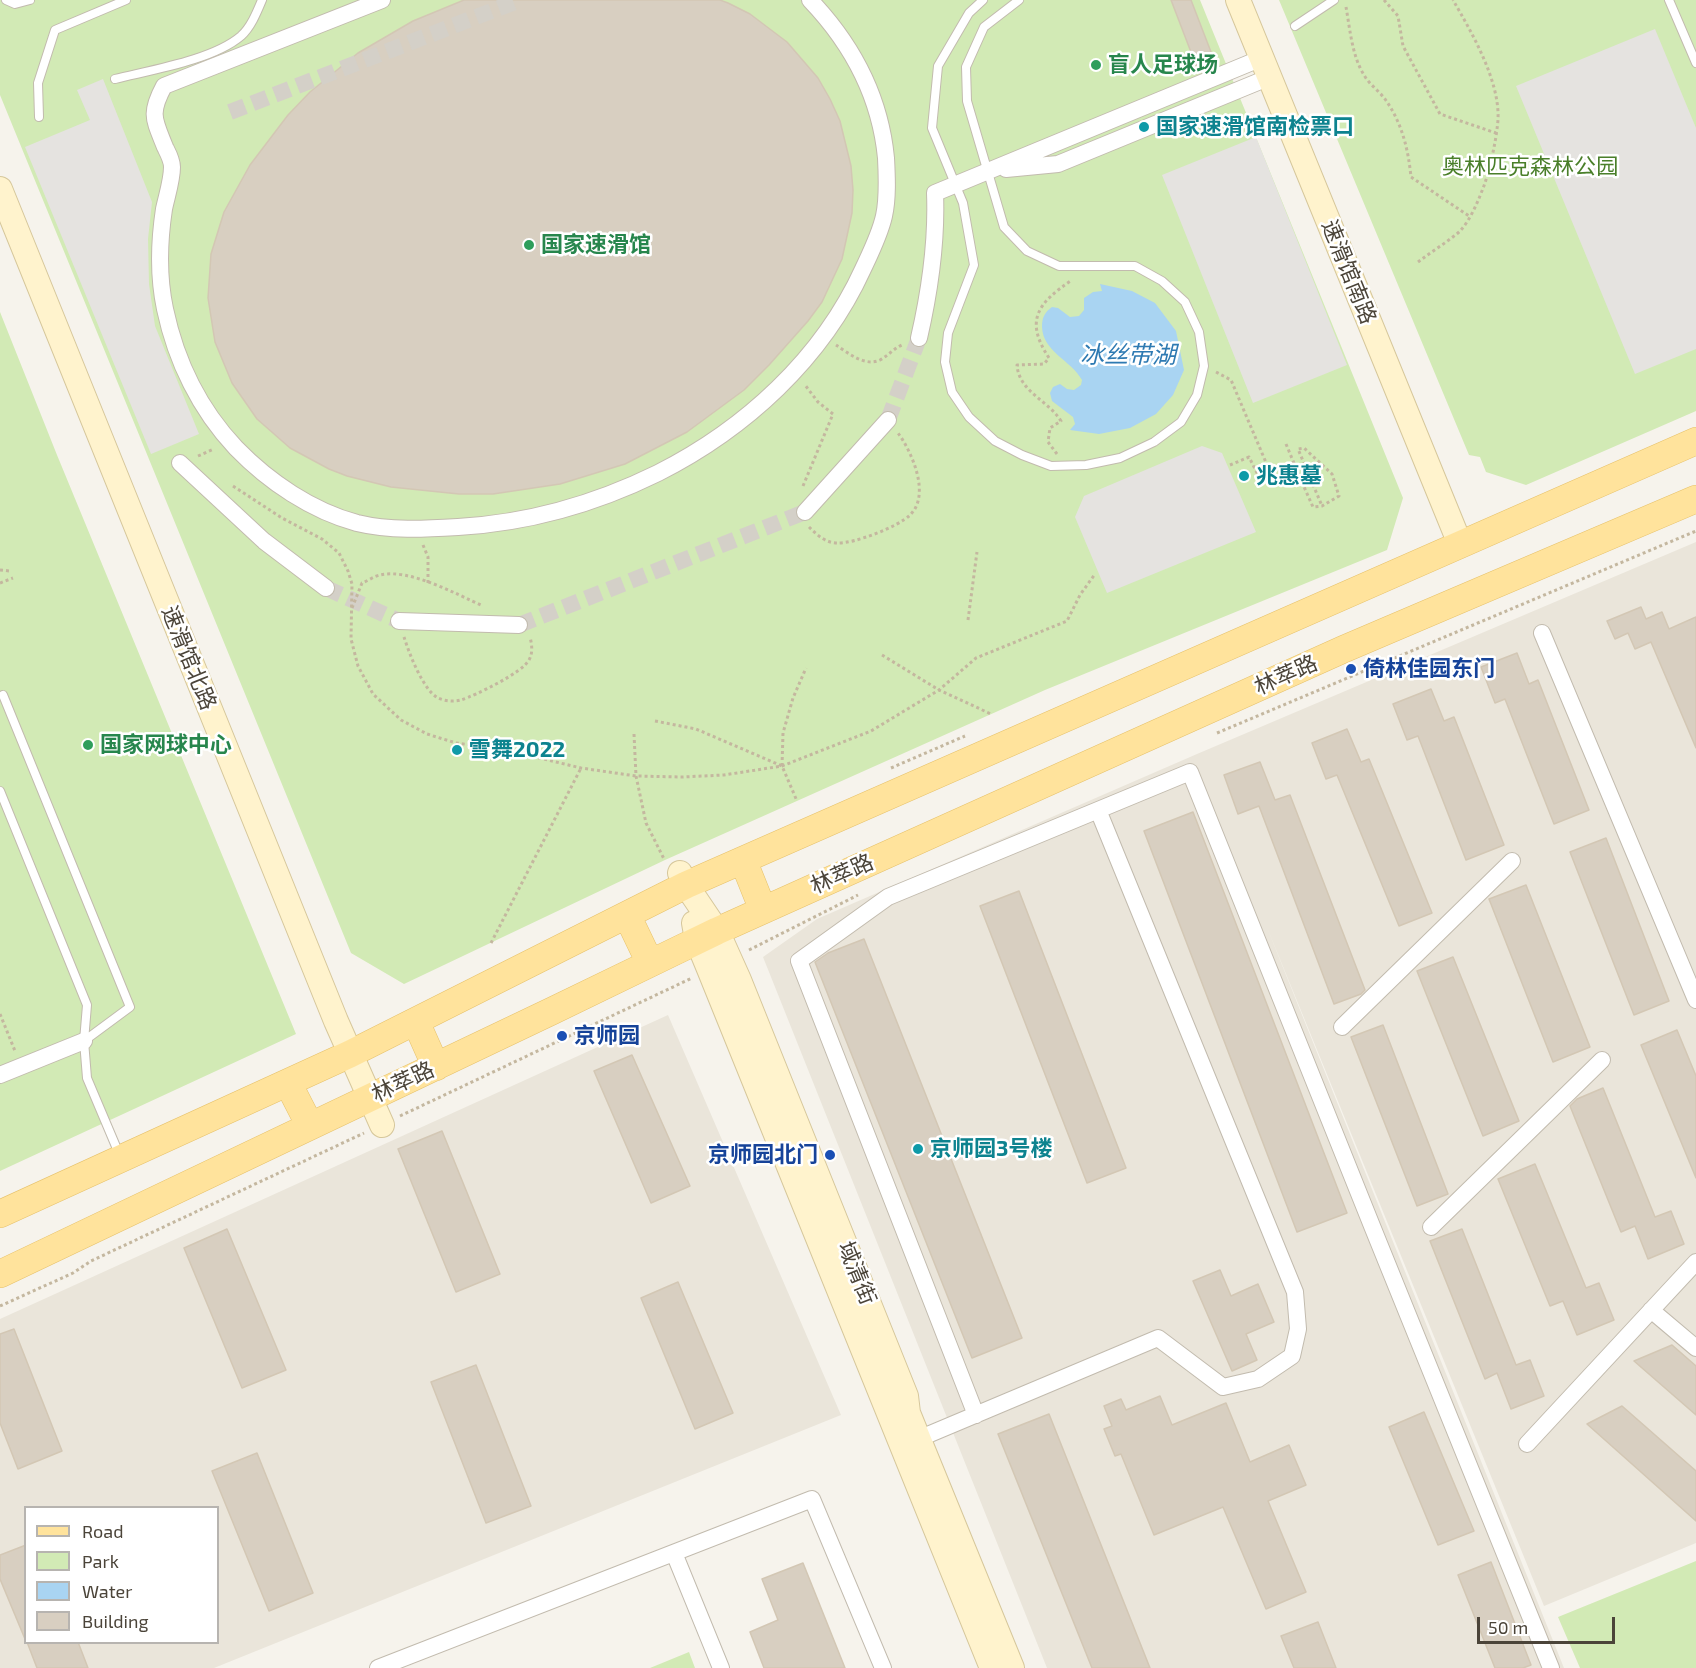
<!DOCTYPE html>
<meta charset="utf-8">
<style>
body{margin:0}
#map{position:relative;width:1696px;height:1668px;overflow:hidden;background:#f6f3ec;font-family:"Exo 2",sans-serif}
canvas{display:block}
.legend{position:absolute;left:24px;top:1506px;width:195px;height:138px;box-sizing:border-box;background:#fff;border:2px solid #b7b4b0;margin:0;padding:8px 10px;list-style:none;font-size:18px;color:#4b4439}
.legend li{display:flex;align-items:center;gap:12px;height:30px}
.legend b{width:30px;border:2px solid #b7b4b0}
.scale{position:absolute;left:1477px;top:1617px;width:138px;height:27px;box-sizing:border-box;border:3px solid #4b4439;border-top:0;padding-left:8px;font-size:18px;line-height:21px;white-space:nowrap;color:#4b4439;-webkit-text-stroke:4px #fff;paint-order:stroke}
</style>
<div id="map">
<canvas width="1696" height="1668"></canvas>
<ul class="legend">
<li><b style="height:8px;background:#ffe39c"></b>Road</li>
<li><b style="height:16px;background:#d2eab5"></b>Park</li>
<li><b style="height:16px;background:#a9d4f2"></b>Water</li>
<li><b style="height:16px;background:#d8cfc1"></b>Building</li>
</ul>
<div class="scale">50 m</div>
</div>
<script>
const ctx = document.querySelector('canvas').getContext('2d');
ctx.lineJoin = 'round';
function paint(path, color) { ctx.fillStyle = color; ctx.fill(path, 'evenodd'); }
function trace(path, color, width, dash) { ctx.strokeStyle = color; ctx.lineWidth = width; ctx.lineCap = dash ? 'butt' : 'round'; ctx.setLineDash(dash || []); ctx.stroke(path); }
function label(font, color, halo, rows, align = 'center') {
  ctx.font = font + ' "Exo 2","Noto Sans SC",sans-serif'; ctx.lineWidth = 5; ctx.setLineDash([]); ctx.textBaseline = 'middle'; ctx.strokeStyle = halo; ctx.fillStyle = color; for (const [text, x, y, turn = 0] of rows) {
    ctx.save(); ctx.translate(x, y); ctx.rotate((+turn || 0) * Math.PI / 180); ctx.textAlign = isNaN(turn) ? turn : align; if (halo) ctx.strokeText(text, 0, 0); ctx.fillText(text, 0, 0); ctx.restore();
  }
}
const residential = new Path2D(`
 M 1696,542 L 1696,1543 L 1544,1606 L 1266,925 L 1564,1668 L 1047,1668 L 763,957 L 817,919 L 1197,754 Z
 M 668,1015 L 841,1415 L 214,1668 L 0,1668 L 0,1319 ZM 26,1508 L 218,1508 L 218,1642 L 26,1642 Z`);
const green = new Path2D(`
 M 0,0 L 1200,0 L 1403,498 L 1387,550 L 1045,690 L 665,860 L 404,984 L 351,953 L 0,95 Z
 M 1279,0 L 1696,0 L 1696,411 L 1526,485 L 1486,472 L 1480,457 L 1469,455 Z
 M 0,312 L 57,455 L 296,1034 L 0,1171 Z
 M 1696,1561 L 1696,1668 L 1580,1668 L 1558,1617 Z
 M 689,1652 L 695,1668 L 650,1668 Z`);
const parking = new Path2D(`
 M 1655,29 L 1696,128 L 1696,349 L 1635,374 L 1516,86 Z
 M 103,79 L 152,202 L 148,239 L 149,284 L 155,326 L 199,434 L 151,454 L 25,147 L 90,120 L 77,90 Z
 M 1256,137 L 1347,365 L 1253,403 L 1162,175 Z
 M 1202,446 L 1222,453 L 1256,532 L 1107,593 L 1075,517 L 1084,496 Z`);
const water = new Path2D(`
 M 1100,284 L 1132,291 L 1155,303 L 1176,331 L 1184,370 L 1173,395 L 1156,414 L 1130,428 L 1099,434 L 1070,430 L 1075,424 L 1073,417 L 1052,401 L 1050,393 L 1053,387 L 1060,384 L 1067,389 L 1074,390 L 1081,385 L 1082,380 C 1071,360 1043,352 1042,327 C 1042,317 1045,312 1052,307 L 1058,308 L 1070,317 L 1079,316 L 1084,310 L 1084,298 L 1093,292 L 1102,291 Z`);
const building = new Path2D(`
 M 464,0 L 720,0 L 728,3 L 750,14 L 787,42 L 818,78 L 830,99 L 840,121 L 851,166 L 853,190 L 852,213 L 842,259 L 822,302 L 808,321 L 769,365 L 744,390 L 687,432 L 625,464 L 560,484 L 493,494 L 459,494 L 391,487 L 347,476 L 329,469 L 290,448 L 257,419 L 232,383 L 215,342 L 208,298 L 211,254 L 224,212 L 250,165 L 288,115 L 310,92 L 358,53 L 413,21 Z
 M 1171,0 L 1191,0 L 1216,65 L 1199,73 Z
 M 1641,607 L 1646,619 L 1662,612 L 1669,629 L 1696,617 L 1696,748 L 1651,642 L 1635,649 L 1628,633 L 1615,639 L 1607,621 Z
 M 1517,653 L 1529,684 L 1538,680 L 1589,810 L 1554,824 L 1505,699 L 1495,703 L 1481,667 Z
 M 1431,689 L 1444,721 L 1454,717 L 1504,845 L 1466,860 L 1418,736 L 1407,740 L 1393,704 Z
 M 1347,729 L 1361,762 L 1369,759 L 1432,913 L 1399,926 L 1337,775 L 1326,779 L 1312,743 Z
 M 1260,762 L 1275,800 L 1290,795 L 1365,990 L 1361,994 L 1334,1004 L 1259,806 L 1238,814 L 1224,775 Z
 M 1193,812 L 1347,1213 L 1297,1232 L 1144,831 Z
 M 1606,838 L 1669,1001 L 1634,1015 L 1570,852 Z
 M 1526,885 L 1590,1047 L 1553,1062 L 1489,899 Z
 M 1019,891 L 1126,1168 L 1087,1183 L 980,906 Z
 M 864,939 L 1022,1338 L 972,1358 L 815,962 L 828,953 Z
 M 1453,957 L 1519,1121 L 1483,1136 L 1417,971 Z
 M 1383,1025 L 1448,1194 L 1417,1206 L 1351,1037 Z
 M 1677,1030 L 1696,1076 L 1696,1178 L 1641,1045 Z
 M 632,1055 L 690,1186 L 651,1203 L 594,1071 Z
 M 1603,1088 L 1655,1217 L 1671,1211 L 1684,1244 L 1648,1259 L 1635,1226 L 1621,1232 L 1570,1106 L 1577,1099 Z
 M 442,1131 L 500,1274 L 456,1292 L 398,1149 Z
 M 1535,1164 L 1586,1288 L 1599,1283 L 1614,1320 L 1577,1335 L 1563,1301 L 1550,1306 L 1498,1179 Z
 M 227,1229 L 286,1370 L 242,1388 L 184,1248 Z
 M 1462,1229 L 1516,1365 L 1530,1360 L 1544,1396 L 1511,1409 L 1497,1373 L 1485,1379 L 1430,1241 Z
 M 1220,1270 L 1231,1296 L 1258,1284 L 1274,1322 L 1246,1334 L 1257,1360 L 1232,1371 L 1193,1281 Z
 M 678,1282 L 733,1413 L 695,1429 L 641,1298 Z
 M 14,1329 L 62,1451 L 18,1469 L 0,1423 L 0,1334 Z
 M 1672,1345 L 1696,1366 L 1696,1415 L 1634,1361 Z
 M 476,1365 L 531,1506 L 486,1523 L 431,1382 Z
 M 1160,1396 L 1172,1425 L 1226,1403 L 1250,1462 L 1289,1445 L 1306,1485 L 1268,1501 L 1306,1592 L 1266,1609 L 1223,1507 L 1154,1535 L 1121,1454 L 1115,1456 L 1104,1429 L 1112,1426 L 1104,1406 L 1121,1399 L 1126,1410 Z
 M 1622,1406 L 1696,1471 L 1696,1521 L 1587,1424 Z
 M 1424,1412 L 1474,1531 L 1438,1545 L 1389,1427 Z
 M 1049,1414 L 1150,1668 L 1092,1668 L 998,1434 Z
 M 257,1453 L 313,1593 L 269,1611 L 212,1471 Z
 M 26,1545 L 26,1639 L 25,1639 L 0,1579 L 0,1555 Z
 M 1491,1562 L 1531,1665 L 1523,1668 L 1495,1668 L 1458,1575 Z
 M 803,1563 L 845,1668 L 764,1668 L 750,1632 L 778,1620 L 762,1579 Z
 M 1318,1622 L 1336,1668 L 1294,1668 L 1281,1636 Z
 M 27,1642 L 78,1642 L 88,1668 L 37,1668 Z`);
const streetTunnel = new Path2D(`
 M 230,112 L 520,0
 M 888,420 L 919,338
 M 326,588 L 399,621
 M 519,625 L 805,512`);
const path = new Path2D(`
 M 1384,0 L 1398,16 L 1403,46 L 1440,114 L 1496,133
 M 1346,7 C 1350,29 1352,56 1364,75 C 1369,84 1379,91 1385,99 C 1402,123 1408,148 1411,177 L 1469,216
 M 1418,262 C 1431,252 1446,243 1459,232 C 1471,220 1479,199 1485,183 C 1491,163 1496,142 1498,120 C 1500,81 1472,33 1453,0
 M 836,345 C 848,353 865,367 880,360 C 889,355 894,348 904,344
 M 1216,372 L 1231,380 L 1273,479 L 1288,475 L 1301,480 L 1313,507 L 1322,506 L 1339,496 L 1332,474 L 1304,448 L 1298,449 L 1322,506
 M 1286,444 L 1301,480
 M 1057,454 L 1048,442 L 1050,428 L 1061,421 C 1048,400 1019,392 1017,365 L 1044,364 L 1049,358 C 1024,320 1038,303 1072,280
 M 198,456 L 214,449
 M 1230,465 L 1249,457 L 1261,481 L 1273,479
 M 233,486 L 282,518 L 322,539 L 339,553 L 348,571 L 352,584 L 351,639 L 358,666 L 373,694 L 401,720 L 427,734 L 456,743 L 502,749 L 581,768 L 636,776 L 682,777 L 724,775 L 782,766 L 871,731 L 939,690 L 976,658 L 1067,621 L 1080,595 L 1095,574
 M 803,486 L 833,414 L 818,402 L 805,385
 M 809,527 C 817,535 826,543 837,543 C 853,544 898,527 910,515 C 931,495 912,452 898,433
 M 423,545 L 428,557 L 428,583
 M 0,570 L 10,571
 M 0,583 L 13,578
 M 352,608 L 362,583 C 368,581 374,576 380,575 C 409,568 456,594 483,606
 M 968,620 L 977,552
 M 404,637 C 409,653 423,690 438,698 C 445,701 453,702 461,700 C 476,695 522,673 529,660 C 533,653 532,645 530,637
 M 882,655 L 939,690 L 991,714
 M 655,721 L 696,729 L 782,766 L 797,801
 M 1217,733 L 1696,531
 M 634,734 L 636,776 L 646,823 L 664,859
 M 782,766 L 783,733 L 793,698 L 806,668
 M 891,768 L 965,736
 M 491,943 L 581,768
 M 749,950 L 858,895
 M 0,1014 L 15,1051
 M 400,1116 L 692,978
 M 0,1306 L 73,1273 L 91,1261 L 364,1133`);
const lane = new Path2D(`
 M 6,0 L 15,4 L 30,0
 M 983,0 L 969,13 L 938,66 L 932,128 L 963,203 L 974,265 L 948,333 L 945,362 L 952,392 L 969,417 L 995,441 L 1022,455 L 1051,466 L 1086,465 L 1120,458 L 1154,442 L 1181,422 L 1197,395 L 1204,366 L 1199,332 L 1185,302 L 1162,281 L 1135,266 L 1059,266 L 1027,251 L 1004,227 L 967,101 L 966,67 L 984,27 L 1019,0
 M 1669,0 L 1696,63
 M 1295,26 L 1334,0
 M 115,79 C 151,70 213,60 241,36 C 251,27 257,12 262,0
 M 39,117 L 38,83 L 55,30 L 126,0
 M 3,695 L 130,1007 L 84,1041
 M 0,791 L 87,1005 L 84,1041 L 87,1078 L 120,1156`);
const street = new Path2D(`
 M 382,0 L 164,86 C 149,114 154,119 165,147 C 168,153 172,160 172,167 C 172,180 167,195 164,209 C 159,242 158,276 165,309 C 176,361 200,410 236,448 C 269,482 312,511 357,523 C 390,531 425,529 458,527 C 527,523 595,504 658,473 C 745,429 822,359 863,269 C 871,252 880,234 884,216 C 888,198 887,177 886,158 C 880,96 852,44 810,0
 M 1006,169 L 1058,164 L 1270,77
 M 919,338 C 930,290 937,242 935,193 L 1262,58
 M 180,463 L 264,541 L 326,588
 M 805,512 L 888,420
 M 399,621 L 519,625
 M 1542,633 L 1696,1000
 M 1342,1027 L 1512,861
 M 0,1075 L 84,1041
 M 1431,1227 L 1602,1060
 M 1651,1310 L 1696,1348
 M 976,1415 L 799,961 L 888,897 L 1190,772 L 1372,1226 L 1551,1668
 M 918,1439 L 1158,1338 L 1223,1387 L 1258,1379 L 1292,1356 L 1298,1329 L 1295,1292 L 1098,810
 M 1527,1444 L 1696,1262
 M 674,1553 L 721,1668
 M 378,1668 L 812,1499 L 883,1668`);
const secondary = new Path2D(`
 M 1238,0 L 1460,544
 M 0,189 L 336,1021 L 382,1125
 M 680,873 L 686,885 L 717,931 L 739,980 L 906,1396 L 908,1413 L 1012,1668
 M 694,923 L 697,940 L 709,969 L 992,1668`);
const primary = new Path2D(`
 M 743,860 L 763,910
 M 627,915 L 650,963
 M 416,1022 L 436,1067
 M 288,1083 L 310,1126
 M 0,1214 L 350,1054 L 686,885 L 1696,441
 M 0,1274 L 552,1011 L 717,931 L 1344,649 L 1696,499`);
const markers = [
 [1096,65,6,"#2e9e5b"],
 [1144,127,6,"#0f9aa8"],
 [529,245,6,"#2e9e5b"],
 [1244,476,6,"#0f9aa8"],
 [1351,669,6,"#1a4fb4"],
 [88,745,6,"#2e9e5b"],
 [457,750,6,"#0f9aa8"],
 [562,1036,6,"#1a4fb4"],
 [918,1149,6,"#0f9aa8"],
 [830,1155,6,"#1a4fb4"]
];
const leisureNames = [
 ["盲人足球场",1108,65],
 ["国家速滑馆",541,245],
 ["国家网球中心",100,745]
];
const cultureNames = [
 ["国家速滑馆南检票口",1156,127],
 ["兆惠墓",1256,476],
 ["雪舞2022",469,750],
 ["京师园3号楼",930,1149]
];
const parkNames = [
 ["奥林匹克森林公园",1530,167]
];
const streetNames = [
 ["速滑馆南路",1349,272,68],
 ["速滑馆北路",189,658,68],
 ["林萃路",1286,675,-24],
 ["林萃路",842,874,-24],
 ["林萃路",403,1082,-25],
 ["域清街",857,1273,68]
];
const transitNames = [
 ["倚林佳园东门",1363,669],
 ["京师园",574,1036],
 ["京师园北门",818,1155,"right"]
];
const waterNames = [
 ["冰丝带湖",1128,355]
];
paint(residential, '#eae5da');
paint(green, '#d2eab5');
paint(parking, '#e5e3e0');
paint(water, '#a9d4f2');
paint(building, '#d8cfc1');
trace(building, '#d3c7b4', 1.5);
trace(streetTunnel, '#d4d0c8', 16, [16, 8]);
trace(lane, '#c2bbae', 10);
trace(street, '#c2bbae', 18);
trace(secondary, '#d6c79b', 26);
trace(primary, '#e6c16a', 28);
trace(path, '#c4b79f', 3, [3, 3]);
trace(lane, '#fff', 8);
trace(street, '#fff', 16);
trace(secondary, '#fff3cd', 24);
trace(primary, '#ffe39c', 27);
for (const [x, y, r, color] of markers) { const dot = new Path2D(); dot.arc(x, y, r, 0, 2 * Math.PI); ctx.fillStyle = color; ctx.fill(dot); trace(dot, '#fff', 2); }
label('bold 22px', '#27864d', '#fff', leisureNames, 'left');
label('bold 22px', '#0d838f', '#fff', cultureNames, 'left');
label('22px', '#4a7f2a', '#fff', parkNames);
label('22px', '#4b4439', '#fff', streetNames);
label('bold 22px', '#164399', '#fff', transitNames, 'left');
label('italic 24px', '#2e7ab2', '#fff', waterNames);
</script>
